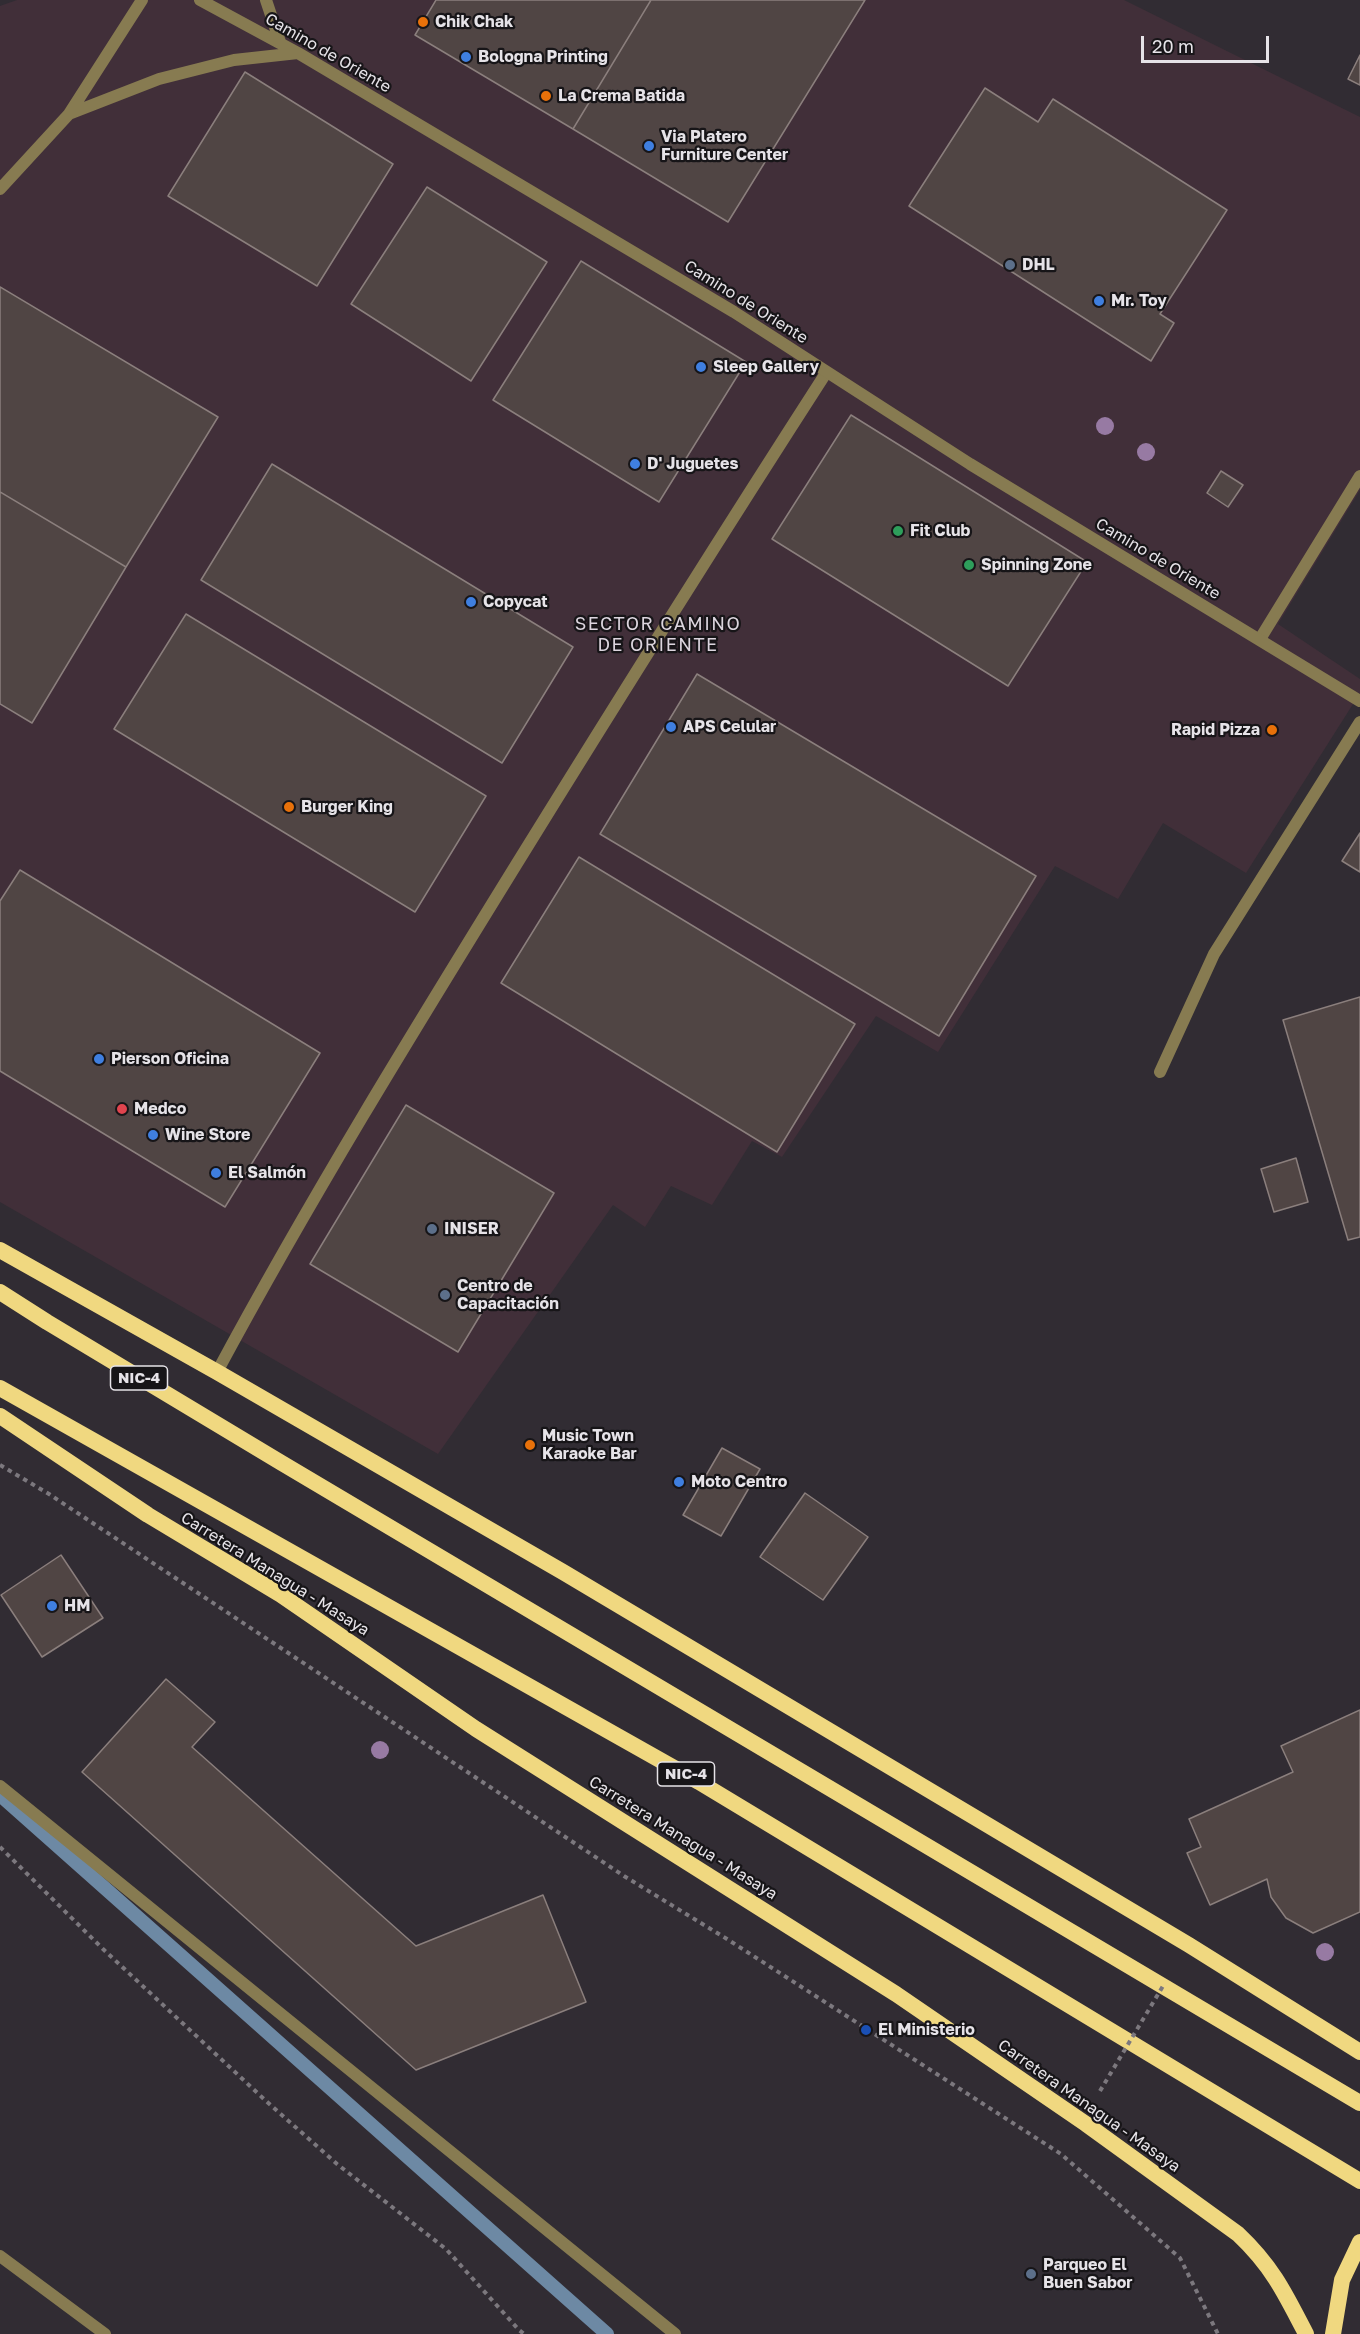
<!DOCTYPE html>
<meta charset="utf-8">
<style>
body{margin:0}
#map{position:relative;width:1360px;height:2334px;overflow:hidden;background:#312c33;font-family:"Golos Text",sans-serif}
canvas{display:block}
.scale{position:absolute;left:1141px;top:36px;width:128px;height:27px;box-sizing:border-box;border:3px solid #e6e3e8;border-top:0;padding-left:8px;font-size:18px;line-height:21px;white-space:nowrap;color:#e6e3e8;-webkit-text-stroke:4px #171518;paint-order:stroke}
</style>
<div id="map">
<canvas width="1360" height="2334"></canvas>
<div class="scale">20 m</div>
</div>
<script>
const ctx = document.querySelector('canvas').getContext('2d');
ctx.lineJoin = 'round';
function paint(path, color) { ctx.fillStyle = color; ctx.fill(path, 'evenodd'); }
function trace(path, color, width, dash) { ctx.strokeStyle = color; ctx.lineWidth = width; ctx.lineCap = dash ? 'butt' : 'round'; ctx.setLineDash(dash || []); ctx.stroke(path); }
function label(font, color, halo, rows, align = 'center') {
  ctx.font = font + ' "Golos Text",sans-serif'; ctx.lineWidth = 4.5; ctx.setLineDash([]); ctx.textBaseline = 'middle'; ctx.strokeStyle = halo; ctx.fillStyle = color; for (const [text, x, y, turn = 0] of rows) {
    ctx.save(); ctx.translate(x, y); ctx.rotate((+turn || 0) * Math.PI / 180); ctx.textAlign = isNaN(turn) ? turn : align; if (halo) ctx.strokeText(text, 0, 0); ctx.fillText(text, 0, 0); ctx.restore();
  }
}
const commercial = new Path2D(`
 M 17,0 L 1124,0 L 1360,117 L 1360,490 L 1278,624 L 1360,679 L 1360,693 L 1246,873 L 1163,823 L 1118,899 L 1055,866 L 938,1052 L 876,1016 L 782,1157 L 752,1141 L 712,1205 L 671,1186 L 645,1227 L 613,1205 L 438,1454 L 0,1202 L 0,6 Z`);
const stream = new Path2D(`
 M 0,1795 L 607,2334`);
const building = new Path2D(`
 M 436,0 L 651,0 L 573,129 L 415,35 Z
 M 651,0 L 865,0 L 728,222 L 573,129 Z
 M 1360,55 L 1360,85 L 1348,79 Z
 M 245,72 L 393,164 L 317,286 L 168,196 Z
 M 985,88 L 1038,122 L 1053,99 L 1227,210 L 1160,314 L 1174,323 L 1151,361 L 909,206 Z
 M 427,187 L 547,262 L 471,381 L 351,304 Z
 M 581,261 L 746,362 L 659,502 L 493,400 Z
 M 0,287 L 218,417 L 126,567 L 0,492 Z
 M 851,415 L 1087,562 L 1008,686 L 772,539 Z
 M 272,464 L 573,647 L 502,763 L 201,580 Z
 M 1221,471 L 1243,485 L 1228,507 L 1207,493 Z
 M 0,492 L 126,567 L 32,723 L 0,704 Z
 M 186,614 L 486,796 L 415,912 L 114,729 Z
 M 697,674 L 1036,876 L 939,1036 L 600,834 Z
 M 1360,833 L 1360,872 L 1342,861 Z
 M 579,857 L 855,1024 L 777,1152 L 501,983 Z
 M 20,870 L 320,1053 L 225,1207 L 0,1071 L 0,901 Z
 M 1360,997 L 1360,1237 L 1348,1240 L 1283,1020 Z
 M 406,1105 L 554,1193 L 458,1352 L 310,1264 Z
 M 1296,1158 L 1308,1202 L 1274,1212 L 1261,1169 Z
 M 722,1448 L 760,1469 L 721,1536 L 683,1515 Z
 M 805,1493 L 868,1537 L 823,1600 L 760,1557 Z
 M 61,1555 L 103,1618 L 42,1657 L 1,1595 Z
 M 166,1679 L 215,1722 L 192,1747 L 416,1946 L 543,1895 L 586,2002 L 416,2070 L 82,1772 Z
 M 1360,1710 L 1360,1912 L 1313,1933 L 1286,1918 L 1271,1897 L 1267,1879 L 1210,1905 L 1187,1853 L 1201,1847 L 1189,1819 L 1293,1772 L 1281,1746 Z`);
const path = new Path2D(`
 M 0,1465 L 49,1494 L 624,1876 L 727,1939 L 1061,2154 L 1180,2258 L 1218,2334
 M 0,1847 L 103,1949 L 265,2100 L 337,2164 L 446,2249 L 519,2330 L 524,2334`);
const service = new Path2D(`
 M 1260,639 L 1360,476
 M 1160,1072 L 1214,954 L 1360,722
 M 217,1372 C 310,1199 413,1032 516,865 C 618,700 721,536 826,373
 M 0,1786 L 675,2334`);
const minor = new Path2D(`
 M 200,0 L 298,53 L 734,312 L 970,464 L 1360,701
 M 266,0 L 280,42
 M 69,114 L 159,79 L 234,60 L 298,53
 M 0,189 L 69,114 L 142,0
 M 0,2256 L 105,2334`);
const trunk = new Path2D(`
 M 0,1250 L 217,1372 L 563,1572 L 1189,1945 L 1360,2052
 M 0,1292 L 47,1322 L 280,1462 L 1360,2103
 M 0,1388 L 699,1782 L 1360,2181
 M 0,1416 L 148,1515 L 281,1595 L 476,1729 L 896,1994 L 1086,2124 L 1238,2234 C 1272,2266 1285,2293 1306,2334
 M 1333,2334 L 1342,2280 L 1360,2242`);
const pathBridge = new Path2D(`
 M 1100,2091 L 1163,1986`);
const trees = [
 [1105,426],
 [1146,452],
 [380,1750],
 [1325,1952]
];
const markers = [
 [423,22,6,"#e8710a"],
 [466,57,6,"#3f7fe0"],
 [546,96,6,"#e8710a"],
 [649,146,6,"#3f7fe0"],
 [1010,265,6,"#5c6f8a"],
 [1099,301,6,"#3f7fe0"],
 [701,367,6,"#3f7fe0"],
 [635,464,6,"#3f7fe0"],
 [898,531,6,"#2e9e5b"],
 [969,565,6,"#2e9e5b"],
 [471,602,6,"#3f7fe0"],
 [671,727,6,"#3f7fe0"],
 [1272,730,6,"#e8710a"],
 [289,807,6,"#e8710a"],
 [99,1059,6,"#3f7fe0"],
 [122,1109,6,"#e0444e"],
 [153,1135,6,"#3f7fe0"],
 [216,1173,6,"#3f7fe0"],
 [432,1229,6,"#5c6f8a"],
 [445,1295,6,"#5c6f8a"],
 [530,1445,6,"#e8710a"],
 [679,1482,6,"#3f7fe0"],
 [52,1606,6,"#3f7fe0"],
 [866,2030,6,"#1a4fb4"],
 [1031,2274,6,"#5c6f8a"]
];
const shields = [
 [139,1378,57],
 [686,1774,57]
];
const shieldNames = [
 ["NIC-4",139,1378],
 ["NIC-4",686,1774]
];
const poiNames = [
 ["Chik Chak",435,22],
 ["Bologna Printing",478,57],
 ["La Crema Batida",558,96],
 ["Via Platero",661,137],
 ["Furniture Center",661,155],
 ["DHL",1022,265],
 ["Mr. Toy",1111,301],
 ["Sleep Gallery",713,367],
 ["D' Juguetes",647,464],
 ["Fit Club",910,531],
 ["Spinning Zone",981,565],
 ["Copycat",483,602],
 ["APS Celular",683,727],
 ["Rapid Pizza",1260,730,"right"],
 ["Burger King",301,807],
 ["Pierson Oficina",111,1059],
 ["Medco",134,1109],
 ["Wine Store",165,1135],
 ["El Salmón",228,1173],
 ["INISER",444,1229],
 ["Centro de",457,1286],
 ["Capacitación",457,1304],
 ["Music Town",542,1436],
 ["Karaoke Bar",542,1454],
 ["Moto Centro",691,1482],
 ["HM",64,1606],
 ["El Ministerio",878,2030],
 ["Parqueo El",1043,2265],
 ["Buen Sabor",1043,2283]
];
const streetNames = [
 ["Camino de Oriente",328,53,30],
 ["Camino de Oriente",746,302,32],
 ["Camino de Oriente",1158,559,31],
 ["Carretera Managua - Masaya",275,1574,32],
 ["Carretera Managua - Masaya",683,1838,32],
 ["Carretera Managua - Masaya",1089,2106,35]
];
const neighbourhoodNames = [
 ["SECTOR CAMINO",658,624],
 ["DE ORIENTE",658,645]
];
paint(commercial, '#412f39');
trace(stream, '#6d89a4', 14);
paint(building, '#504544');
trace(building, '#8b7f7d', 1.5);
trace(path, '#7c787e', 4, [4.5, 4.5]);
trace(service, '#877b51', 12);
trace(minor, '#877b51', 12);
trace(trunk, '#f0d880', 16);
trace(pathBridge, '#7c787e', 4, [4.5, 4.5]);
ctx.fillStyle = '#977aa3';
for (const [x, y] of trees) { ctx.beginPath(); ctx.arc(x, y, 9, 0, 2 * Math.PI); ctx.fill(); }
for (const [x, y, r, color] of markers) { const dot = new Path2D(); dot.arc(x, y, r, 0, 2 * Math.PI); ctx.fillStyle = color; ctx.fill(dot); trace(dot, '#171518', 2); }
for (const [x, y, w] of shields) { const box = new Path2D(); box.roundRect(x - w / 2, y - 12, w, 24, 4.5); ctx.fillStyle = '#171518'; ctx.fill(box); trace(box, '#e6e3e8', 1.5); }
label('bold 15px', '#e6e3e8', null, shieldNames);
label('bold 16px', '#e6e3e8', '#171518', poiNames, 'left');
label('16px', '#e6e3e8', '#171518', streetNames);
ctx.letterSpacing = '1.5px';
label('18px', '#dcd5de', '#171518', neighbourhoodNames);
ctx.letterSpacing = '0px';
</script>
